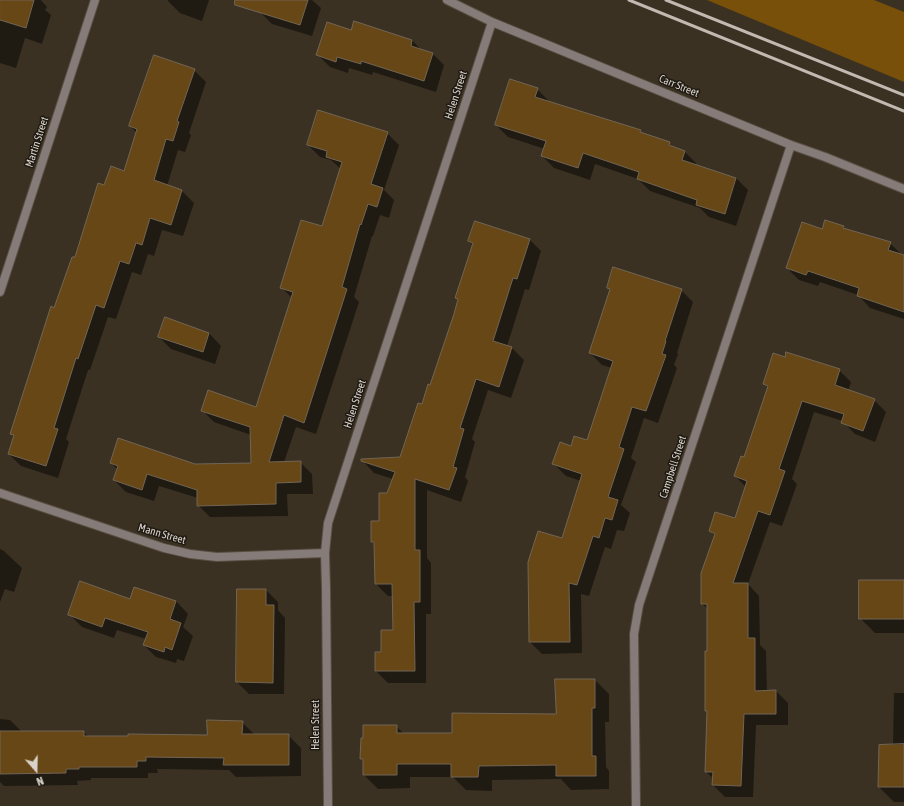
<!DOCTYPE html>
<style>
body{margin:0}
#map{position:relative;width:904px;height:806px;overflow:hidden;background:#3b3123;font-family:"Asap Condensed",sans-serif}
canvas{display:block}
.north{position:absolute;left:16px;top:750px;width:40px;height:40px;-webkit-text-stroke:3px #1e1a13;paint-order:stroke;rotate:160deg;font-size:11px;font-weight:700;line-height:16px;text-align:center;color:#dad3ca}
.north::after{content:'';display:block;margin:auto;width:14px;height:18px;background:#dad3ca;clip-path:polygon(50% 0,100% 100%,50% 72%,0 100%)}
</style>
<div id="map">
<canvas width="904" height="806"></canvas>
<div class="north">N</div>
</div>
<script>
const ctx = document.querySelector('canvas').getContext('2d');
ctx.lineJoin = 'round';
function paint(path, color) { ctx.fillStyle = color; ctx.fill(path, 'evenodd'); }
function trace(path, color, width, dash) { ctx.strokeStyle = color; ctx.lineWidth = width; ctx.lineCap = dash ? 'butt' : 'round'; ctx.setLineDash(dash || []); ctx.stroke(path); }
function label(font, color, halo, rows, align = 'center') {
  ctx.font = font + ' "Asap Condensed",sans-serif'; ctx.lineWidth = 3; ctx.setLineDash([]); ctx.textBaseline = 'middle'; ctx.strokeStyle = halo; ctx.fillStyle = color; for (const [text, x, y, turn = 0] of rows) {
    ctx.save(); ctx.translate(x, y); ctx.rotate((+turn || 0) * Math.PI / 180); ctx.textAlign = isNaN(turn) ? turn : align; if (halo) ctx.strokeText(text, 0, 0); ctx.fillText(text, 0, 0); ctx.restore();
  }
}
const green = new Path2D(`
 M 707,0 L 874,0 L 904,12 L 904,82 Z`);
const shadow = new Path2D(`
 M 0,0 L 41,0 L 47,7 L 45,10 L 51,15 L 42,44 L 25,38 L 16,68 L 0,63 Z
 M 168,0 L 209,0 L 202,21 L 180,13 L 168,1 Z
 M 233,0 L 312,0 L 321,8 L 312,36 L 272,24 L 260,12 L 261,10 Z
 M 352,31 L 412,40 L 421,50 L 432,53 L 444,65 L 436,92 L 373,72 L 372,75 L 349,68 L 348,73 L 330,67 L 318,55 Z
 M 194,70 L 206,82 L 189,133 L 191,135 L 185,152 L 178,150 L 167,186 L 182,191 L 194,203 L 183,236 L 162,230 L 154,256 L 148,254 L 141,275 L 132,272 L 116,319 L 108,317 L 90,370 L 88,370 L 66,439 L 69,442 L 58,478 L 21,466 L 9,454 L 15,437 L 11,433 L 55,309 L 105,186 L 125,172 L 137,133 L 130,126 Z
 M 537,89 L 549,101 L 549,103 L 640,131 L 644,135 L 669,143 L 674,148 L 684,151 L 696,163 L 696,165 L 736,178 L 748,190 L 736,226 L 709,217 L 700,208 L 650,191 L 638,179 L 595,164 L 590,180 L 554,168 L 542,156 L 545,149 L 508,137 L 496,125 Z
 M 387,133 L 399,145 L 384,190 L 394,200 L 389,218 L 380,215 L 373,236 L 372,236 L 354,297 L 359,302 L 316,434 L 296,427 L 284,462 L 300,462 L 312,474 L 313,494 L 287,494 L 288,516 L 210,517 L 198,505 L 198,498 L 159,486 L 154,501 L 126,492 L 114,480 L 117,469 L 111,463 L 195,465 L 252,464 L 251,435 L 214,422 L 202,410 L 256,408 L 292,298 L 282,288 L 322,228 L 341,169 L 331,160 L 320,157 L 308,145 Z
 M 843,227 L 846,229 L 890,243 L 904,257 L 904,319 L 870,308 L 858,295 L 820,282 L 818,286 L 799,280 L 787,268 L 823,230 Z
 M 529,239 L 541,251 L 529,290 L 525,289 L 507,346 L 512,348 L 524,360 L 511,398 L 488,390 L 472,439 L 475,442 L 465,477 L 468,481 L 461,502 L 427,490 L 427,558 L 431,563 L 431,614 L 426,614 L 426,683 L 388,683 L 376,671 L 382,653 L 394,631 L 394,596 L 388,596 L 376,584 L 375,545 L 372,542 L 380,522 L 393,479 L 374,473 L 362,460 L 400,458 L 431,386 L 455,314 L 458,300 L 456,298 L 473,245 L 469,241 Z
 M 608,288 L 681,290 L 693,302 L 677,353 L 678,354 L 674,365 L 677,368 L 658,423 L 644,418 L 631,458 L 636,462 L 621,505 L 630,513 L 624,531 L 617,530 L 611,549 L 605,547 L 589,596 L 581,594 L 582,653 L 542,654 L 530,642 L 581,481 L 566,476 L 554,464 L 571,447 L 588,441 L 612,368 L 602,365 L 590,353 L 610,290 Z
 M 209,333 L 221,346 L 215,364 L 171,349 L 159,337 Z
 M 785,358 L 839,370 L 851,382 L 848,391 L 874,400 L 886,412 L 875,442 L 855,434 L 843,422 L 843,421 L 814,412 L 792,479 L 797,484 L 782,526 L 770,522 L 748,584 L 759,596 L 760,645 L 766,651 L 767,692 L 776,691 L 788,703 L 788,725 L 756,725 L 753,797 L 725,797 L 713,785 L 714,779 L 706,772 L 708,712 L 706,710 L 708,652 L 708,609 L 702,604 L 715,536 L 710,531 L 735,519 L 746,487 L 735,476 L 744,458 L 769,388 L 764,384 Z
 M 0,549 L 4,551 L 22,568 L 14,592 L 5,589 L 0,602 Z
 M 904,581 L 904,633 L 875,633 L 860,618 Z
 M 266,590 L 278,602 L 278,610 L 285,618 L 284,694 L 249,694 L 237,682 Z
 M 131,600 L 176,601 L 188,614 L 183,627 L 193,636 L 184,661 L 177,659 L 176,663 L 156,657 L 144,645 L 146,639 L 117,630 L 114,638 L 82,627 L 70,615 Z
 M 595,680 L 609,694 L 609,722 L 605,722 L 606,767 L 609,771 L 609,789 L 571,790 L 561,779 L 492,780 L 492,791 L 466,790 L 453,777 L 410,777 L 410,788 L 378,789 L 364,775 L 364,762 L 361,759 L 396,726 L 404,734 L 453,734 L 557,715 Z
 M 894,693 L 904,693 L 904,802 L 894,802 L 879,787 L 893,745 Z
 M 0,719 L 10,720 L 22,732 L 84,732 L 89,737 L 208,736 L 242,722 L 254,734 L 289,736 L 301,748 L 301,776 L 236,777 L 229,770 L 157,769 L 158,773 L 148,773 L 148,778 L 91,778 L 91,780 L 77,781 L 78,785 L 4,786 L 0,782 Z`);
const building = new Path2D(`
 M 0,0 L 34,0 L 26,28 L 0,20 Z
 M 235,0 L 308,0 L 300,25 L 235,5 Z
 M 354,21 L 412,40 L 411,46 L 433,53 L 424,81 L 361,61 L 361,64 L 337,57 L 336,62 L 316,55 L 327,22 L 351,30 Z
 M 154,55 L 195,69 L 177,121 L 179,122 L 173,141 L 166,139 L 154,180 L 182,190 L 171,225 L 150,218 L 142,245 L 136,243 L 129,264 L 120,261 L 104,308 L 96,305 L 78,359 L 76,358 L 54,428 L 58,429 L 46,466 L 8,454 L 14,435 L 10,434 L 51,306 L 54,308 L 72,257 L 75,257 L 98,183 L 104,185 L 111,166 L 124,171 L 137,129 L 129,126 Z
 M 510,79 L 538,88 L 535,97 L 641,130 L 640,132 L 670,142 L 669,145 L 685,151 L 682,160 L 736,178 L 725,214 L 696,205 L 697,200 L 637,179 L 639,172 L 583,153 L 578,168 L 541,156 L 546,141 L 495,125 Z
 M 318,110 L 388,132 L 371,184 L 383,188 L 377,207 L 368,204 L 361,225 L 360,224 L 342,287 L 347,289 L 304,423 L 284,415 L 269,462 L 301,461 L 301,482 L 276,483 L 276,504 L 197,506 L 197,490 L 147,474 L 142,490 L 113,480 L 118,466 L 110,463 L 118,438 L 195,464 L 251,463 L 250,427 L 201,411 L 208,390 L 256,407 L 293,292 L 280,288 L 301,220 L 322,226 L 342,162 L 326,157 L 327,151 L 307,145 Z
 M 825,220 L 844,226 L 843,228 L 891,242 L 888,250 L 904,255 L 904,312 L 857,296 L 859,288 L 808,271 L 806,275 L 786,268 L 802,222 L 822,229 Z
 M 475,221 L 530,239 L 517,279 L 513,278 L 493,341 L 512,347 L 499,387 L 476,379 L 460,428 L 464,429 L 453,467 L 457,468 L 449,490 L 415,479 L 415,550 L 420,550 L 420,602 L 414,602 L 415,671 L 375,671 L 375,652 L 381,652 L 381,630 L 393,630 L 392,584 L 375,584 L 374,542 L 371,542 L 371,521 L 379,521 L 379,493 L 387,493 L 395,472 L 361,461 L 361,459 L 400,457 L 418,403 L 422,404 L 428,384 L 430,385 L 454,314 L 458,299 L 455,298 L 473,243 L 468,241 Z
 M 613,267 L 682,289 L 665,341 L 666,341 L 662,354 L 666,355 L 646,411 L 632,407 L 619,447 L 624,449 L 608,497 L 618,500 L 612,520 L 605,518 L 599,538 L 593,536 L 577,585 L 569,583 L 570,642 L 529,642 L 528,562 L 538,531 L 562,538 L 582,474 L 552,464 L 560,442 L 571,446 L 574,436 L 587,440 L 613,361 L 589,353 L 610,289 L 607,288 Z
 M 165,317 L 209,333 L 203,352 L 158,337 Z
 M 786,352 L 840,369 L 835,385 L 875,399 L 863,431 L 841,423 L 844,414 L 802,401 L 779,469 L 785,471 L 770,515 L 758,511 L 733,583 L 748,583 L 748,638 L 755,638 L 755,691 L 776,690 L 776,714 L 744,714 L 741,786 L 712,785 L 713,772 L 705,772 L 707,711 L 705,711 L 705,651 L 707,651 L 707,604 L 701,604 L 701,573 L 715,534 L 709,531 L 715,512 L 735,518 L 747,481 L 734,476 L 741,456 L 744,457 L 768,386 L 763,384 L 773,353 L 785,357 Z
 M 859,580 L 904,580 L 904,619 L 859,619 Z
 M 80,581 L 130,599 L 134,587 L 176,601 L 170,619 L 181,623 L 172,650 L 165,647 L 164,652 L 143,645 L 148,632 L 105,618 L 102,627 L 68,615 Z
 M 237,589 L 266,589 L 266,605 L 274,605 L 273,683 L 236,682 Z
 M 555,679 L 595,679 L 595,708 L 592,708 L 592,756 L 596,756 L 596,776 L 556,776 L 556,765 L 479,766 L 478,777 L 451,777 L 451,764 L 397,764 L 397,775 L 363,775 L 363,759 L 360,759 L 361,738 L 363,738 L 363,725 L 397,725 L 397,733 L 452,733 L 452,713 L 556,714 Z
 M 207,720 L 243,721 L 242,734 L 289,734 L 289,765 L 223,765 L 224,758 L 146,757 L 146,761 L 137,761 L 137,767 L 79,767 L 79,769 L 66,769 L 66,773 L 0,774 L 0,731 L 84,731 L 84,736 L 128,736 L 128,734 L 207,735 Z
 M 904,744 L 904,787 L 878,787 L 879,745 Z`);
const street = new Path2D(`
 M 447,0 L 492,22 L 791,145 L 825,157 L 904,189
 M 0,292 L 95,0
 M 0,493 L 164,548 L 190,554 L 217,557 L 325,553
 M 328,806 L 326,587 L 325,553 L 328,523 L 492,22
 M 636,806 L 634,634 L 639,605 L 791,145`);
const rail = new Path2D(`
 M 629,0 L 904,111
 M 666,0 L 904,95`);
const streetNames = [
 ["Carr Street",679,86,22],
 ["Helen Street",456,95,-72],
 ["Martin Street",37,142,-72],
 ["Helen Street",355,404,-72],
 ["Campbell Street",673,467,-72],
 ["Mann Street",162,534,16],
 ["Helen Street",316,725,-90]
];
paint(green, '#78500a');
paint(shadow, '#0007');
paint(building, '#674715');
trace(building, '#716555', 1);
trace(street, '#584e41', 10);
trace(street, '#857b79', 8);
trace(rail, '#c2bab1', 3);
label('11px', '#dad3ca', '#1e1a13', streetNames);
</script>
